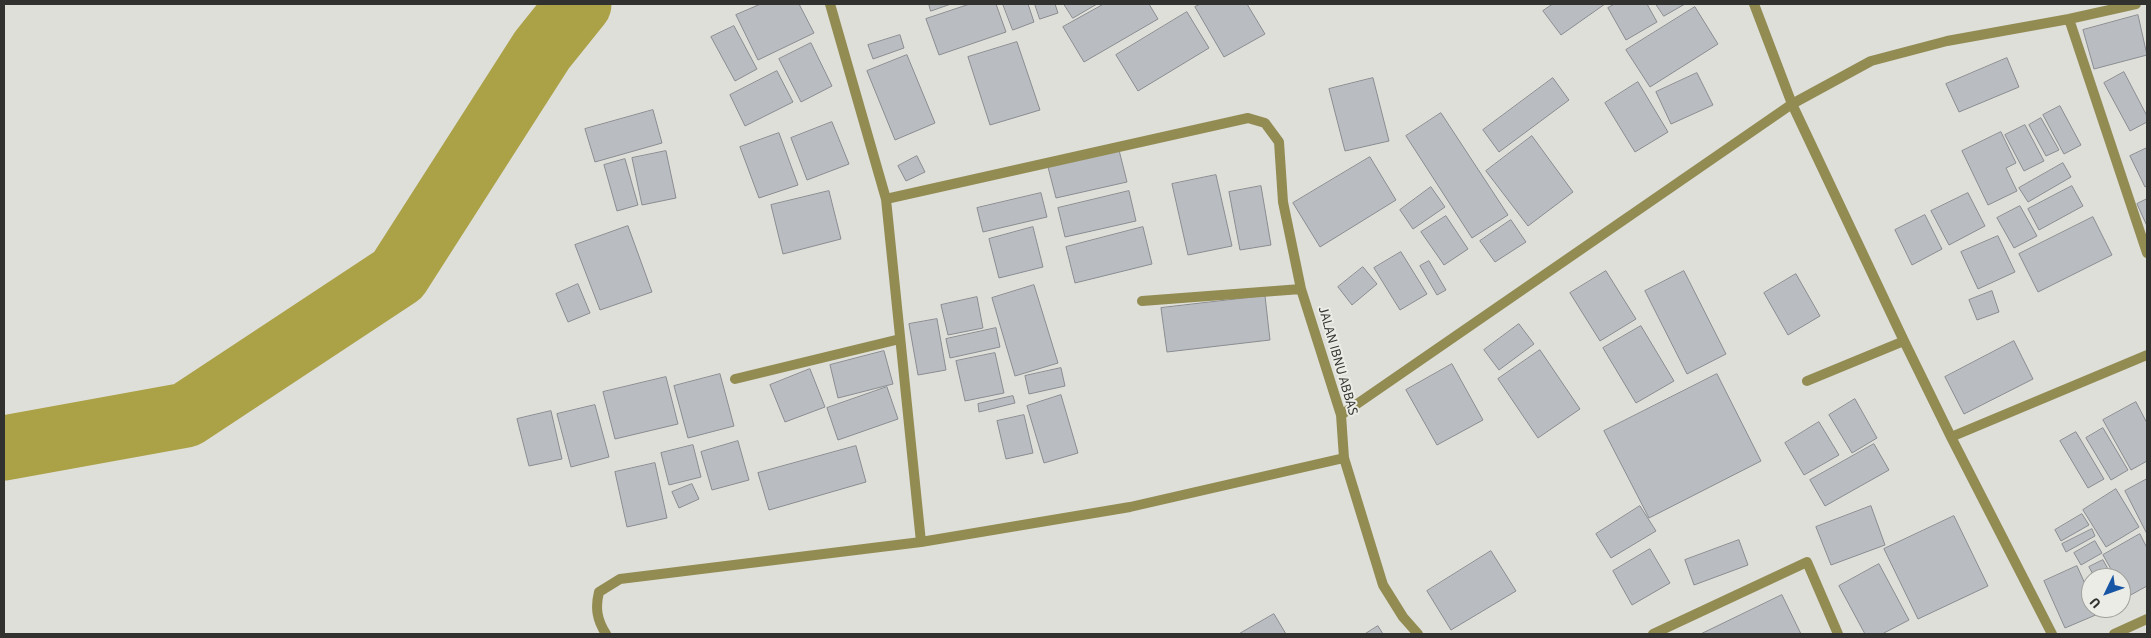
<!DOCTYPE html>
<style>
body{margin:0}
#map{position:relative;width:2151px;height:638px;overflow:hidden;background:#dfdfda;font-family:"Source Sans 3",sans-serif}
canvas{display:block}
.frame{position:absolute;inset:0;border:5px solid #31312f;pointer-events:none}
.north{position:absolute;left:2081px;top:568px;width:50px;height:50px;box-sizing:border-box;background:#ecece7;border:1px solid #a1a19d;border-radius:50%;rotate:228deg;font-size:14px;font-weight:700;line-height:20px;text-align:center;color:#31312f}
.north::after{content:'';display:block;margin:auto;width:18px;height:22px;background:#1755a5;clip-path:polygon(50% 0,100% 100%,50% 72%,0 100%)}
</style>
<div id="map">
<canvas width="2151" height="638"></canvas>
<div class="frame"></div>
<div class="north">U</div>
</div>
<script>
const ctx = document.querySelector('canvas').getContext('2d');
ctx.lineJoin = 'round';
function trace(path, color, width, dash) { ctx.strokeStyle = color; ctx.lineWidth = width; ctx.lineCap = dash ? 'butt' : 'round'; ctx.setLineDash(dash || []); ctx.stroke(path); }
function paint(path, color) { ctx.fillStyle = color; ctx.fill(path, 'evenodd'); }
function label(font, color, halo, rows, align = 'center') {
  ctx.font = font + ' "Source Sans 3",sans-serif'; ctx.lineWidth = 4; ctx.setLineDash([]); ctx.textBaseline = 'middle'; ctx.strokeStyle = halo; ctx.fillStyle = color; for (const [text, x, y, turn = 0] of rows) {
    ctx.save(); ctx.translate(x, y); ctx.rotate((+turn || 0) * Math.PI / 180); ctx.textAlign = isNaN(turn) ? turn : align; if (halo) ctx.strokeText(text, 0, 0); ctx.fillText(text, 0, 0); ctx.restore();
  }
}
const river = new Path2D(`
 M 4,448 L 186,415 L 398,275 L 542,50 L 579,4`);
const building = new Path2D(`
 M 761,4 L 799,4 L 814,33 L 758,60 L 736,15 Z
 M 929,4 L 951,4 L 931,11 Z
 M 970,4 L 996,4 L 1006,32 L 939,55 L 926,19 Z
 M 1003,4 L 1028,4 L 1034,22 L 1013,30 Z
 M 1035,4 L 1055,4 L 1058,13 L 1040,19 Z
 M 1064,4 L 1097,4 L 1073,18 Z
 M 1104,4 L 1149,4 L 1158,19 L 1084,62 L 1063,27 Z
 M 1201,4 L 1247,4 L 1265,34 L 1224,57 L 1195,7 Z
 M 1553,4 L 1605,4 L 1561,35 L 1543,11 Z
 M 1615,4 L 1647,4 L 1657,22 L 1626,40 L 1608,8 Z
 M 1656,4 L 1685,4 L 1664,16 Z
 M 1695,7 L 1718,44 L 1650,87 L 1626,50 Z
 M 1187,12 L 1209,48 L 1138,91 L 1116,55 Z
 M 2138,15 L 2147,55 L 2094,69 L 2083,30 Z
 M 734,26 L 757,69 L 735,81 L 711,37 Z
 M 900,35 L 904,48 L 873,59 L 868,45 Z
 M 1017,42 L 1040,110 L 990,125 L 968,57 Z
 M 811,43 L 832,86 L 801,102 L 779,59 Z
 M 907,55 L 935,123 L 895,140 L 867,71 Z
 M 2007,58 L 2019,87 L 1959,112 L 1946,84 Z
 M 777,71 L 793,102 L 745,126 L 730,95 Z
 M 2124,72 L 2147,116 L 2147,122 L 2130,131 L 2104,83 Z
 M 1697,73 L 1713,105 L 1671,124 L 1656,92 Z
 M 1373,78 L 1389,141 L 1345,151 L 1329,89 Z
 M 1553,78 L 1569,100 L 1499,152 L 1483,130 Z
 M 1638,82 L 1668,132 L 1635,152 L 1605,103 Z
 M 2060,106 L 2081,145 L 2064,154 L 2043,115 Z
 M 653,110 L 662,143 L 595,162 L 585,129 Z
 M 1441,113 L 1508,215 L 1472,238 L 1406,136 Z
 M 2041,118 L 2059,150 L 2046,156 L 2029,125 Z
 M 832,122 L 849,164 L 807,180 L 791,138 Z
 M 2025,125 L 2044,161 L 2024,171 L 2005,135 Z
 M 2001,132 L 2016,163 L 2006,168 L 2017,191 L 1988,205 L 1962,151 Z
 M 779,133 L 798,185 L 759,198 L 740,147 Z
 M 1532,136 L 1573,192 L 1528,226 L 1486,171 Z
 M 2147,148 L 2147,186 L 2145,187 L 2130,156 Z
 M 1119,150 L 1127,182 L 1056,198 L 1048,167 Z
 M 666,151 L 676,198 L 642,205 L 632,158 Z
 M 917,156 L 925,172 L 906,181 L 898,166 Z
 M 1370,157 L 1396,200 L 1320,247 L 1293,203 Z
 M 625,159 L 638,205 L 617,211 L 604,165 Z
 M 2063,163 L 2071,177 L 2028,202 L 2019,188 Z
 M 1216,175 L 1232,246 L 1188,255 L 1172,184 Z
 M 1261,186 L 1271,245 L 1240,250 L 1229,192 Z
 M 2072,186 L 2083,206 L 2039,230 L 2028,209 Z
 M 1431,187 L 1445,207 L 1413,229 L 1400,210 Z
 M 829,191 L 841,239 L 783,254 L 771,205 Z
 M 1129,191 L 1136,221 L 1065,237 L 1058,208 Z
 M 1041,193 L 1047,217 L 983,232 L 977,208 Z
 M 1968,193 L 1985,226 L 1949,245 L 1931,211 Z
 M 2147,199 L 2147,226 L 2137,204 Z
 M 2020,206 L 2037,236 L 2014,248 L 1997,218 Z
 M 1925,215 L 1942,249 L 1912,265 L 1895,230 Z
 M 1446,216 L 1468,249 L 1444,265 L 1421,232 Z
 M 2093,217 L 2112,255 L 2038,292 L 2019,254 Z
 M 1511,220 L 1526,242 L 1495,262 L 1480,241 Z
 M 628,226 L 652,292 L 600,310 L 575,245 Z
 M 1033,227 L 1043,267 L 999,278 L 989,239 Z
 M 1143,227 L 1152,264 L 1075,283 L 1066,247 Z
 M 1998,236 L 2015,272 L 1978,289 L 1961,252 Z
 M 1401,252 L 1427,294 L 1400,310 L 1374,268 Z
 M 1429,261 L 1446,290 L 1437,295 L 1420,266 Z
 M 1363,267 L 1377,284 L 1352,305 L 1338,287 Z
 M 1606,271 L 1636,319 L 1600,341 L 1570,293 Z
 M 1684,271 L 1726,354 L 1687,374 L 1645,291 Z
 M 1796,274 L 1820,316 L 1788,335 L 1764,293 Z
 M 578,284 L 590,313 L 568,322 L 556,294 Z
 M 1034,285 L 1058,363 L 1015,376 L 992,298 Z
 M 1992,291 L 1999,312 L 1977,320 L 1969,300 Z
 M 1265,296 L 1270,340 L 1167,352 L 1161,308 Z
 M 977,297 L 983,328 L 948,335 L 941,305 Z
 M 937,319 L 946,370 L 918,375 L 909,324 Z
 M 1519,324 L 1534,344 L 1499,370 L 1484,350 Z
 M 1641,326 L 1674,381 L 1636,403 L 1603,348 Z
 M 996,328 L 1000,347 L 950,358 L 946,339 Z
 M 2014,341 L 2033,379 L 1964,414 L 1945,377 Z
 M 1540,350 L 1580,409 L 1538,438 L 1498,379 Z
 M 884,351 L 893,384 L 838,398 L 830,365 Z
 M 995,353 L 1004,393 L 965,401 L 956,361 Z
 M 1452,364 L 1483,420 L 1437,445 L 1406,390 Z
 M 1061,368 L 1065,386 L 1029,394 L 1025,376 Z
 M 810,369 L 825,407 L 785,422 L 770,385 Z
 M 720,374 L 734,426 L 688,438 L 674,386 Z
 M 1717,374 L 1761,461 L 1649,518 L 1604,431 Z
 M 666,377 L 678,424 L 615,439 L 603,392 Z
 M 887,387 L 898,419 L 838,440 L 827,408 Z
 M 1061,395 L 1078,453 L 1044,463 L 1027,406 Z
 M 1013,396 L 1015,403 L 979,412 L 978,404 Z
 M 1855,399 L 1877,438 L 1852,453 L 1829,415 Z
 M 2136,402 L 2147,423 L 2147,461 L 2131,470 L 2103,420 Z
 M 595,405 L 609,457 L 571,467 L 557,414 Z
 M 551,411 L 562,459 L 529,466 L 517,419 Z
 M 1024,415 L 1033,453 L 1006,459 L 997,421 Z
 M 1819,422 L 1839,455 L 1804,475 L 1785,443 Z
 M 2103,428 L 2128,470 L 2111,480 L 2086,438 Z
 M 2076,432 L 2104,479 L 2088,488 L 2060,441 Z
 M 738,441 L 749,480 L 712,490 L 701,452 Z
 M 1874,444 L 1889,470 L 1825,506 L 1810,480 Z
 M 693,445 L 701,477 L 669,485 L 661,453 Z
 M 856,446 L 866,482 L 769,510 L 758,473 Z
 M 655,463 L 667,518 L 627,527 L 615,472 Z
 M 2147,479 L 2147,534 L 2125,491 Z
 M 692,484 L 699,499 L 679,508 L 672,492 Z
 M 2116,489 L 2139,527 L 2106,547 L 2083,510 Z
 M 1640,506 L 1656,531 L 1611,558 L 1596,534 Z
 M 1871,506 L 1885,545 L 1831,565 L 1816,527 Z
 M 2082,514 L 2089,525 L 2061,541 L 2055,530 Z
 M 1954,516 L 1988,586 L 1918,619 L 1884,549 Z
 M 2092,529 L 2095,536 L 2066,552 L 2062,544 Z
 M 2140,534 L 2147,548 L 2147,586 L 2127,597 L 2121,587 L 2121,578 L 2116,578 L 2103,555 Z
 M 1739,540 L 1748,565 L 1694,585 L 1685,560 Z
 M 2095,541 L 2102,553 L 2081,565 L 2074,553 Z
 M 1650,549 L 1670,583 L 1632,605 L 1613,571 Z
 M 1491,551 L 1516,591 L 1451,630 L 1427,591 Z
 M 2103,560 L 2113,578 L 2095,578 L 2089,567 Z
 M 1879,564 L 1909,620 L 1882,634 L 1865,634 L 1839,586 Z
 M 2077,566 L 2091,597 L 2091,608 L 2096,608 L 2098,614 L 2065,628 L 2044,581 Z
 M 1782,595 L 1801,634 L 1701,634 Z
 M 1274,614 L 1286,634 L 1239,634 Z
 M 1378,626 L 1383,634 L 1365,634 Z`);
const lane = new Path2D(`
 M 735,379 L 900,339
 M 2114,634 L 2147,619`);
const street = new Path2D(`
 M 830,4 L 886,199 L 1248,118 L 1265,123 L 1279,142 L 1283,202 L 1301,289 L 1341,415 L 1344,458 L 1383,585 L 1403,617 L 1418,634
 M 1754,4 L 1792,104 L 1904,341 L 1951,437 L 2052,634
 M 2069,19 L 2147,253
 M 886,199 L 921,542
 M 1142,301 L 1301,289
 M 1807,381 L 1904,341
 M 1341,415 L 1792,104 L 1871,61 L 1947,41 L 2069,19 L 2136,4
 M 1951,437 L 2147,355
 M 606,634 C 597,620 595,608 599,592 L 620,579 L 921,542 L 1130,507 L 1344,458
 M 1653,634 L 1807,562 L 1838,634`);
const streetNames = [
 ["JALAN IBNU ABBAS",1337,361,74]
];
trace(river, '#aba147', 65);
paint(building, '#b9bcc1');
trace(building, '#898c90', 1);
trace(lane, '#928c53', 10);
trace(street, '#928c53', 10);
label('14px', '#31312f', '#ecece7', streetNames);
</script>
